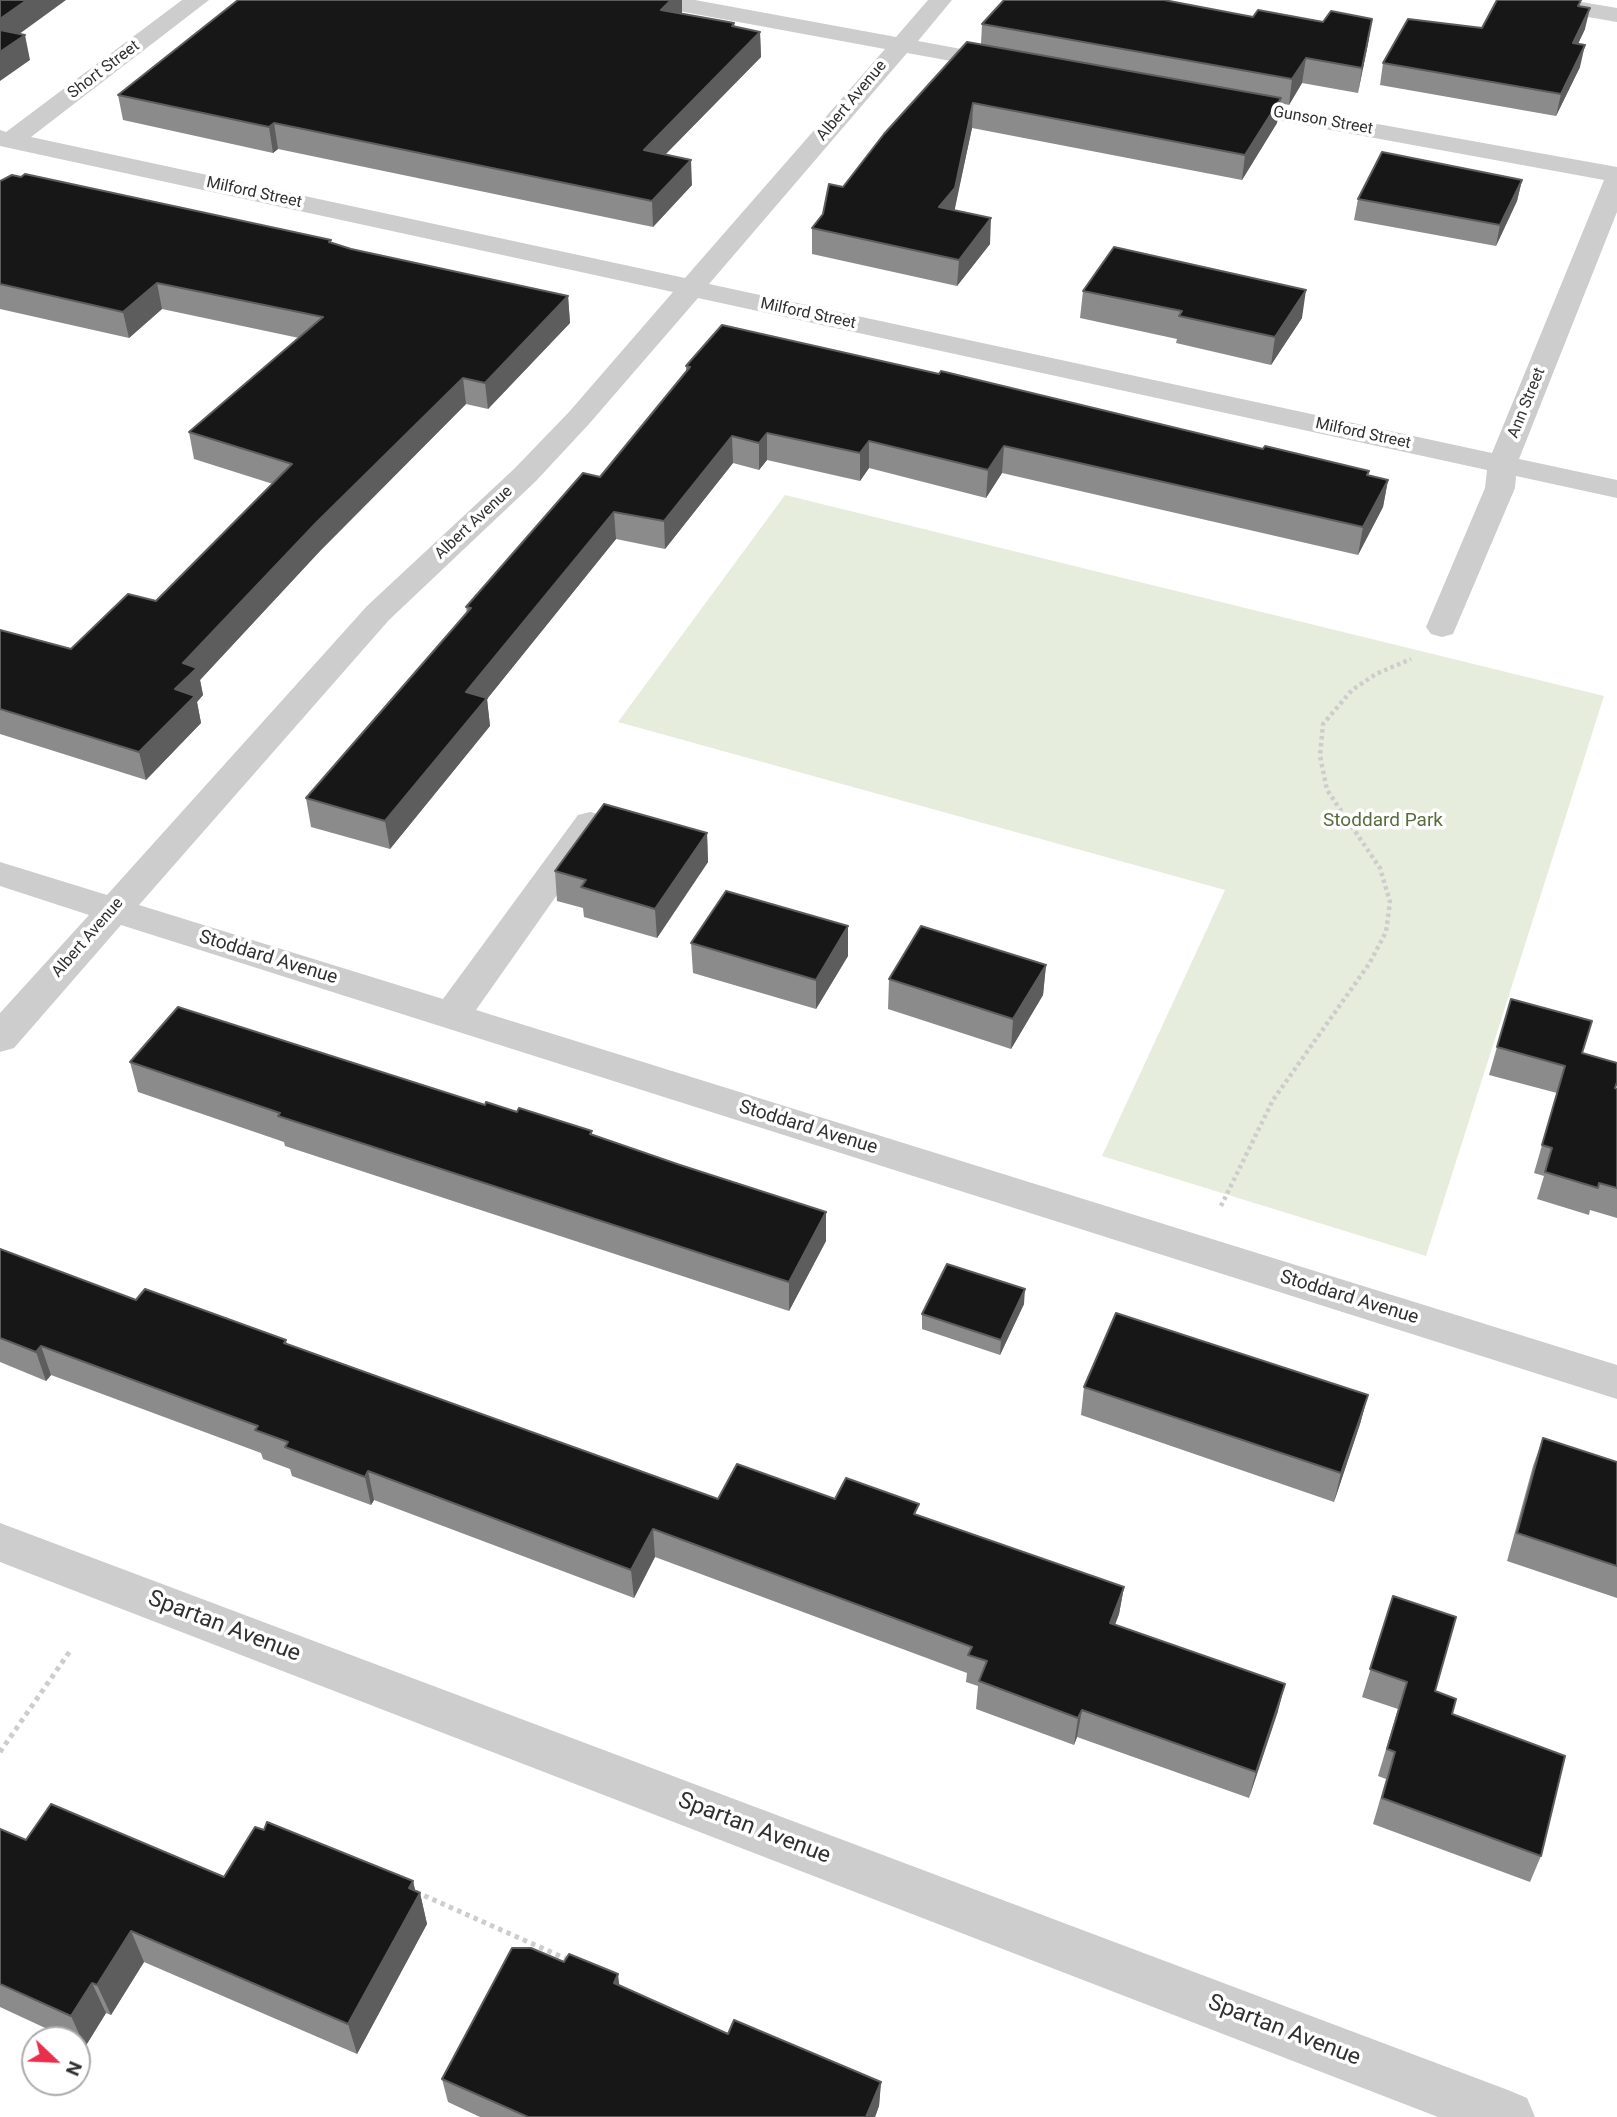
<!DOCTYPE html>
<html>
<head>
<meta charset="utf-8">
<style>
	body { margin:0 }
	#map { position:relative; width:1617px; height:2117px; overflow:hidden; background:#fff; font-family:Roboto,sans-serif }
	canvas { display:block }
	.north { position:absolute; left:21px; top:2026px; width:70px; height:70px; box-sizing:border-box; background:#fff; border:2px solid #acacac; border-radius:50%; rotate:113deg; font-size:19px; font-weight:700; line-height:28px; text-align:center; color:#303030 }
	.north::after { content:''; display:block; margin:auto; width:24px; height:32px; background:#ea2e4c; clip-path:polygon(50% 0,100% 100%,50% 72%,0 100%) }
</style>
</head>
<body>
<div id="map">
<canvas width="1617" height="2117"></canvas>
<div class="north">N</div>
</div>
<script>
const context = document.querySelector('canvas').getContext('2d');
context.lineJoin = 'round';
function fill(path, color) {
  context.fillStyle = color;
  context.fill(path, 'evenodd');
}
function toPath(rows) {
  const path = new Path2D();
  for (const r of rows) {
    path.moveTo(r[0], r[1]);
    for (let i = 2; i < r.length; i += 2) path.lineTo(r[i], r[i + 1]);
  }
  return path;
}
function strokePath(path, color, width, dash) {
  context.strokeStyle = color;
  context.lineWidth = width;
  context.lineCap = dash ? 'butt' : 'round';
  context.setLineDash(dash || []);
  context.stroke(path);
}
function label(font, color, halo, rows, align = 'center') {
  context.font = font + ' Roboto,sans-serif';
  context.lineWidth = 7;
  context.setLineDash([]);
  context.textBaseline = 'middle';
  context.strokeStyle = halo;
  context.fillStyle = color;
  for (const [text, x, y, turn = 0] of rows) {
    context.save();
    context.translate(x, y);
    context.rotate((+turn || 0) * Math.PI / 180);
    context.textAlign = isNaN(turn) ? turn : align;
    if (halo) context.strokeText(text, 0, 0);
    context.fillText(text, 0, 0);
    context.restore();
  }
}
const green = toPath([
	[785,495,1604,696,1426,1256,1102,1156,1225,890,618,722]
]);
const pathFar1 = toPath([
	[1221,1206,1273,1100,1369,964,1386,932,1390,902,1380,868,1327,790,1320,756,1323,724,1352,690,1376,674,1411,659]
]);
const path = toPath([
	[0,1752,70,1651],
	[416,1892,571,1961]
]);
const minor = toPath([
	[182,0,209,0,31,137,685,278,885,49,657,7,649,5,645,0,695,0,896,37,928,0,952,0,918,41,1015,59,1018,64,1015,69,1006,71,907,53,709,284,1492,453,1604,180,1227,111,1218,109,1215,104,1218,99,1227,97,1617,167,1617,212,1519,459,1617,480,1617,498,1516,476,1515,488,1453,634,1442,637,1431,634,1426,627,1485,488,1487,470,698,298,589,424,536,481,389,620,139,905,443,999,578,815,590,812,602,815,608,823,602,831,476,1010,1617,1365,1617,1399,121,925,14,1048,0,1052,0,1013,89,915,0,886,0,862,107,895,367,606,514,469,569,412,673,292,0,146,0,130,6,132,182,0],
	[1518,0,1570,0,1617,8,1617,22,1530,7,1522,5,1518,0],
	[0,1523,1508,2090,1527,2098,1535,2117,1438,2117,0,1562,0,1523]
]);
const wall = toPath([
	[1580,6,1585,29,1578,44,1580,67,1556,116,1380,85,1383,63,1482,28],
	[682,14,734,23,735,27,760,32,761,57,666,154,692,185,653,227,278,149,273,153,123,120,118,95],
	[1253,17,1323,22,1372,19,1358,93,1302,83,1289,105,1280,103,1277,123,1242,180,972,128,954,210,990,244,957,286,812,254,812,228,843,187,981,44,982,24],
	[1522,180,1517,201,1496,246,1354,220,1358,199],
	[0,181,332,243,351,249,568,296,570,323,488,409,466,404,320,551,200,680,203,695,197,702,201,723,146,780,0,734,0,630,71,649,156,601,273,484,194,459,189,432,299,338,162,309,129,338,0,309],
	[1083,291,1302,318,1271,365,1176,343,1177,339,1080,318],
	[686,366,1263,449,1369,471,1368,475,1388,480,1383,507,1358,555,1002,473,986,498,869,468,860,481,767,460,759,470,733,463,665,549,616,539,487,699,490,726,390,849,311,827,306,798,467,614,466,607,600,477,686,372],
	[707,833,708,862,657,938,584,917,583,908,557,901,555,871],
	[848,926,848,956,816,1009,693,973,691,943],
	[1046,965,1043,995,1011,1049,888,1009,889,979],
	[1497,1047,1582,1053,1615,1088,1617,1089,1617,1218,1590,1210,1589,1215,1537,1199,1544,1176,1534,1173,1557,1093,1489,1075],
	[130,1062,485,1105,592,1131,592,1135,826,1241,789,1311,285,1146,284,1142,138,1092],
	[0,1249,136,1300,286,1340,287,1344,718,1499,835,1499,918,1515,1124,1587,1119,1614,1115,1625,1278,1711,1249,1798,1077,1737,1074,1745,976,1709,978,1686,966,1682,967,1673,655,1557,634,1598,374,1500,371,1505,292,1476,290,1469,263,1459,261,1453,51,1375,46,1381,0,1362],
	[1024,1304,1000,1355,922,1329,922,1314],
	[1084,1387,1368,1395,1360,1424,1334,1502,1081,1415],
	[1543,1438,1617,1462,1617,1598,1507,1561,1533,1466],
	[1393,1596,1435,1691,1541,1856,1530,1882,1373,1824,1386,1779,1378,1776,1398,1709,1362,1697],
	[0,1829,26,1840,224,1877,264,1830,413,1881,415,1891,420,1893,427,1924,357,2054,144,1962,111,2015,106,2013,85,2047,77,2043,77,2040,71,2040,0,2007],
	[619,1985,728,2034,881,2082,879,2106,875,2117,480,2117,448,2102,442,2079]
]);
const shadedWall = toPath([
	[27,0,66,0,0,48,0,19],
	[671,0,682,0,682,14,661,10],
	[1590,8,1585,29,1568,65,1573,43],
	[1372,19,1368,44,1358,93,1362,68],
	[760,32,761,57,645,175,644,150],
	[25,35,30,60,0,81,0,52],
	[1585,45,1580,67,1556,116,1561,94],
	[1306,58,1302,83,1289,105,1292,79],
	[1281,98,1277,123,1242,180,1245,155],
	[973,103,972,128,954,213,939,207],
	[274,123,278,149,273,153,269,127],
	[691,160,692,185,653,227,652,201],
	[1522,180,1517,201,1496,246,1500,225],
	[991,218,990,244,957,286,959,260],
	[157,283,162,309,129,338,123,312],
	[1306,290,1302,318,1271,365,1275,337],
	[568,296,570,323,488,409,485,383],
	[463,378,466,404,320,551,200,680,203,695,197,702,201,723,146,780,139,752,175,689,183,663,316,523],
	[767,433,767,460,759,470,759,443],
	[732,436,733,463,665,549,664,521],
	[869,441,869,468,860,481,860,453],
	[1004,446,1002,473,986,498,988,470],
	[1388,480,1383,507,1358,555,1363,527],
	[614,512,616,539,487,699,490,726,390,849,385,821,466,692],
	[707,833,708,862,657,938,655,909],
	[848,926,848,956,816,1009,816,980],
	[1046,965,1043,995,1011,1049,1013,1019],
	[826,1212,826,1241,789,1311,789,1282],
	[1025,1289,1024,1304,1000,1355,1001,1340],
	[41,1346,51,1375,46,1381,36,1352],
	[1368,1395,1360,1424,1334,1502,1341,1473],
	[368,1471,374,1500,371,1505,365,1477],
	[653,1529,655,1557,634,1598,631,1570],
	[1124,1587,1119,1614,1105,1650,1110,1623],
	[1285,1684,1278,1711,1249,1798,1256,1772],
	[1082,1710,1077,1737,1074,1745,1078,1718],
	[413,1881,417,1898,420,1893,427,1924,357,2054,348,2024],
	[131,1931,144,1962,111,2015,97,1985],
	[618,1974,621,1999,614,1983],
	[92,1983,106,2013,85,2047,71,2016],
	[881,2082,879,2106,875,2117,866,2117]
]);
const building = toPath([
	[0,0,27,0,0,19,0,0],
	[238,0,671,0,661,10,734,23,732,26,760,32,644,150,691,160,652,201,274,123,269,127,118,95,238,0],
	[1004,0,1164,0,1253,17,1258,10,1323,22,1331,11,1372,19,1362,68,1306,58,1292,79,982,24,1004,0],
	[1497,0,1581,0,1578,6,1590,8,1573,43,1585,45,1561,94,1383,63,1408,19,1482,28,1497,0],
	[0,30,25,35,0,52,0,30],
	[967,42,1281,98,1245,155,973,103,955,188,939,207,991,218,959,260,812,228,823,214,829,184,843,187,884,134,967,42],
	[1382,152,1522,180,1500,225,1358,199,1382,152],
	[25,174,331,240,329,242,351,249,568,296,485,383,463,378,316,523,183,663,197,668,175,689,195,696,139,752,0,709,0,630,71,649,128,594,156,601,292,464,189,432,323,317,157,283,123,312,0,284,0,181,12,175,21,177,25,174],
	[1114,247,1306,290,1275,337,1179,316,1182,311,1083,291,1114,247],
	[722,325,939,374,941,371,1263,449,1265,446,1369,471,1367,475,1388,480,1363,527,1004,446,988,470,869,441,860,453,767,433,759,443,732,436,664,521,614,512,466,692,487,698,385,821,306,798,471,608,466,607,583,473,600,477,690,367,686,366,722,325],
	[604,804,707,833,655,909,581,887,586,880,555,871,604,804],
	[726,891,848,926,816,980,691,943,726,891],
	[921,926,1046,965,1013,1019,889,979,921,926],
	[1511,999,1592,1021,1582,1053,1617,1063,1617,1082,1615,1088,1617,1089,1617,1188,1599,1183,1598,1188,1545,1172,1552,1148,1542,1145,1565,1066,1497,1047,1511,999],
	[178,1007,485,1105,486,1102,517,1112,519,1108,592,1131,590,1134,680,1165,826,1212,789,1282,278,1116,280,1113,130,1062,178,1007],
	[0,1249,136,1300,145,1289,286,1340,284,1343,718,1499,737,1464,835,1499,846,1478,919,1504,914,1514,1124,1587,1110,1623,1285,1684,1256,1772,1082,1710,1078,1718,979,1681,987,1661,968,1655,972,1647,653,1529,631,1570,368,1471,365,1477,285,1447,288,1442,255,1430,258,1426,41,1346,36,1352,0,1338,0,1249],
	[947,1264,1025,1289,1001,1340,922,1314,947,1264],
	[1116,1313,1368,1395,1341,1473,1084,1387,1116,1313],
	[1543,1438,1617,1462,1617,1566,1517,1533,1543,1438],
	[1393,1596,1456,1617,1435,1691,1456,1699,1452,1714,1565,1756,1541,1856,1382,1798,1395,1752,1387,1749,1407,1682,1370,1669,1393,1596],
	[51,1804,224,1877,255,1827,264,1830,267,1822,413,1881,409,1888,420,1893,348,2024,131,1931,97,1985,92,1983,71,2016,0,1984,0,1829,26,1840,51,1804],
	[512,1948,531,1948,564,1962,569,1954,618,1974,614,1983,728,2034,734,2020,881,2082,866,2117,528,2117,442,2079,512,1948]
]);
const farStreetnames = [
	["Short Street",104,70,-37],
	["Albert Avenue",852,101,-50],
	["Gunson Street",1323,121,10],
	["Milford Street",254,193,12],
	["Milford Street",808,314,12],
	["Ann Street",1527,403,-68],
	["Milford Street",1363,434,12],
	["Albert Avenue",474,523,-43],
	["Albert Avenue",88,938,-49]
];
const parkNames = [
	["Stoddard Park",1383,821]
];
const streetNames = [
	["Stoddard Avenue",268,958,17],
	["Stoddard Avenue",808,1128,17],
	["Stoddard Avenue",1349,1298,17]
];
const nearStreetnames = [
	["Spartan Avenue",224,1627,21],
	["Spartan Avenue",754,1829,21],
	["Spartan Avenue",1284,2031,21]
];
fill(green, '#e7eddd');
strokePath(pathFar1, '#cdcdcd', 4.5, [3.5, 3.5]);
strokePath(path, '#cdcdcd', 5, [4.5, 4.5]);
fill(minor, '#cdcdcd');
fill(wall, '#8b8b8b');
fill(shadedWall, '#5d5d5d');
fill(building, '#171717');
strokePath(building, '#5d5d5d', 2);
label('16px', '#303030', '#fff', farStreetnames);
label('19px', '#576d3b', '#fff', parkNames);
label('19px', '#303030', '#fff', streetNames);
label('23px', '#303030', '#fff', nearStreetnames);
</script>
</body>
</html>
